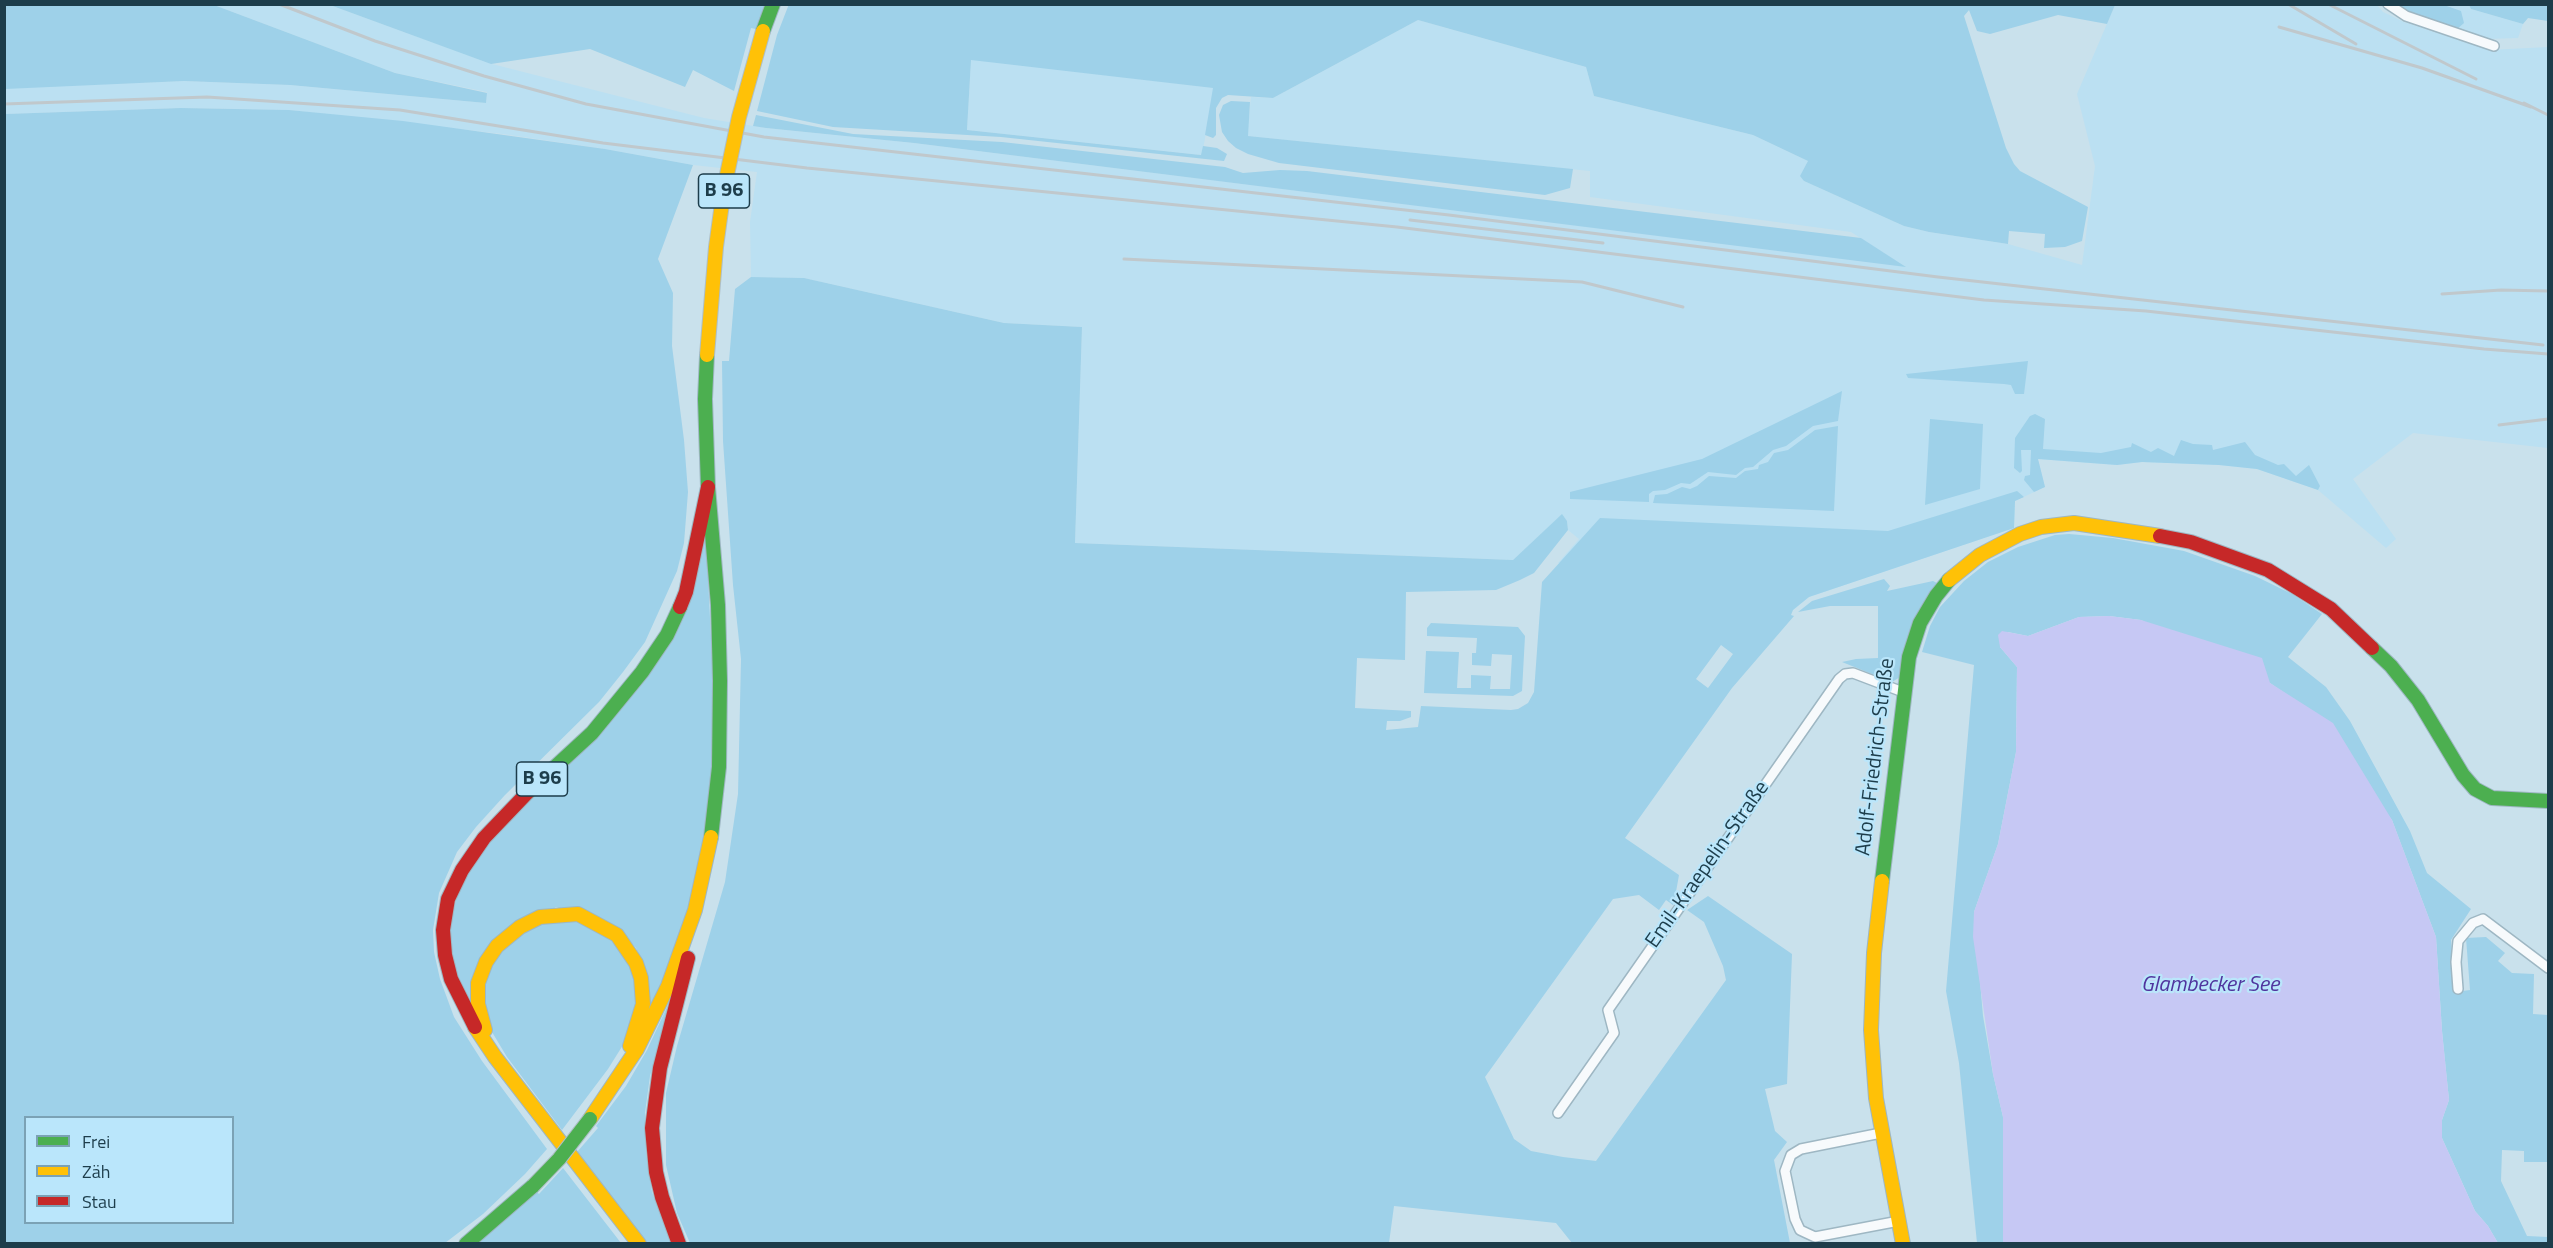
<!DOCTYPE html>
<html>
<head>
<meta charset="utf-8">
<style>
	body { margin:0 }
	#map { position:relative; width:2553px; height:1248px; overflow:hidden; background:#c9e1ec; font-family:"Titillium Web",sans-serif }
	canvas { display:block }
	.frame { position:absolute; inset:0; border:6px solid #1d3d4b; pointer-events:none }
	.legend { position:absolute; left:24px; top:1116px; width:210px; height:108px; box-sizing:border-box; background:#bae6fb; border:2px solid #7ba2b5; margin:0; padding:8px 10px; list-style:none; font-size:18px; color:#1d3d4b }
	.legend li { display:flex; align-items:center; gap:12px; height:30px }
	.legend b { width:30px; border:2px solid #7ba2b5 }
</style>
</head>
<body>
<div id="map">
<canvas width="2553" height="1248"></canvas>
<div class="frame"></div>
<ul class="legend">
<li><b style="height:8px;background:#4caf50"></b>Frei</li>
<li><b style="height:8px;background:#ffc107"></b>Zäh</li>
<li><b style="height:8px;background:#c62828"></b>Stau</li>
</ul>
</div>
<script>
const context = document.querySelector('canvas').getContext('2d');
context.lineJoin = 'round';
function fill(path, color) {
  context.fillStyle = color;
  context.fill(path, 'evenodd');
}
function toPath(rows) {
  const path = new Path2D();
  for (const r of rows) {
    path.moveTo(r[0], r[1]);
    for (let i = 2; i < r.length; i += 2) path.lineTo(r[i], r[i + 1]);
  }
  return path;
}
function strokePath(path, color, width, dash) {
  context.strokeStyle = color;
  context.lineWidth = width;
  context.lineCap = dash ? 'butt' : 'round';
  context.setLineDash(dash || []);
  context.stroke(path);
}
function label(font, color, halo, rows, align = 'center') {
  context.font = font + ' "Titillium Web",sans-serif';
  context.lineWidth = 4.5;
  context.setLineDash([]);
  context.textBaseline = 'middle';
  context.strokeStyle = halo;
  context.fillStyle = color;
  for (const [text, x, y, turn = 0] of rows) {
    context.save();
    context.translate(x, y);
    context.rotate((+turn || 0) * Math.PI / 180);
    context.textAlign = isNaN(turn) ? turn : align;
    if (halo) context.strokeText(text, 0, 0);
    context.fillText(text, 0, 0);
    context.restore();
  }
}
const built = toPath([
	[214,5,330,5,492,64,704,118,766,128,914,143,1904,266,1851,232,1590,197,1590,171,1247,136,1251,97,1273,98,1418,20,1586,67,1594,96,1753,135,1808,161,1804,181,1904,226,1929,232,2008,244,2082,265,2095,166,2077,94,2115,5,2377,5,2383,12,2404,22,2489,50,2548,47,2548,448,2413,433,2353,479,2396,539,2386,548,2318,490,2257,469,2219,465,2142,462,2117,465,2038,459,2045,487,2015,501,2014,528,1809,597,1793,610,1558,563,1579,539,1568,530,1567,521,1562,515,1513,560,1075,543,1082,327,1004,323,804,278,751,277,750,222,757,172,693,165,605,149,503,134,289,110,181,108,5,114,5,88,184,81,290,85,486,103,487,92,395,73],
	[2444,5,2469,5,2471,9,2523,24,2518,38,2486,39,2457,29,2461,12],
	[971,59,1214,88,1202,155,967,130]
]);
const green = toPath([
	[789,4,2115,4,2115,5,2107,24,2058,15,1990,34,1977,31,1969,10,1964,16,2006,148,2014,164,2020,171,2088,207,2082,241,2065,247,2044,248,2045,234,2009,231,2008,244,1929,232,1904,226,1804,181,1800,176,1808,161,1753,135,1594,96,1586,67,1418,20,1273,98,1228,95,1222,98,1216,108,1216,135,1213,138,1205,135,1213,88,971,60,967,130,1201,155,1203,146,1217,148,1227,154,1224,161,1001,137,833,127,757,111,777,35],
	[4,5,214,5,395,73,487,93,486,103,290,85,184,81,5,89],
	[330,5,765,5,756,29,751,28,734,91,693,70,685,87,590,49,491,64],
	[2398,5,2444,5,2461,11,2464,23,2457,29,2403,10],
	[2469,5,2548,5,2548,21,2528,18,2523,24,2471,9],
	[1231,101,1250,102,1248,136,1573,169,1570,188,1545,195,1279,163,1248,154,1236,148,1228,141,1222,132,1219,115,1223,105],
	[181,108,289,110,403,121,605,149,693,165,658,259,673,293,672,346,684,440,688,492,684,543,677,571,645,642,623,672,599,702,505,795,476,827,457,852,439,893,433,930,434,952,440,979,454,1017,482,1061,547,1149,525,1174,483,1214,445,1243,5,1243,5,114],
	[26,1118,232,1118,232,1222,26,1222],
	[756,115,853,134,1002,142,1225,167,1243,173,1280,170,1307,171,1861,238,1906,267,914,143,766,128,753,126],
	[751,277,804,278,1004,323,1082,327,1075,543,1513,560,1562,514,1567,521,1568,530,1534,573,1520,580,1496,590,1406,592,1405,660,1357,658,1355,708,1411,711,1411,717,1400,721,1387,721,1386,730,1418,727,1421,706,1511,710,1518,709,1528,703,1534,692,1542,582,1600,518,1888,531,2017,491,2024,497,2015,501,2014,528,1809,597,1793,610,1791,615,1794,616,1732,688,1625,838,1679,875,1674,903,1673,905,1666,900,1659,910,1639,895,1613,899,1485,1077,1514,1139,1531,1151,1563,1157,1596,1161,1726,980,1723,966,1704,922,1687,910,1708,896,1792,954,1787,1084,1765,1089,1775,1131,1787,1142,1774,1160,1790,1243,1572,1243,1556,1223,1394,1206,1389,1243,690,1243,677,1213,666,1165,666,1093,677,1046,725,882,738,794,741,659,733,585,723,441,722,361,729,361,735,289],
	[1721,645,1733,654,1708,688,1696,679],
	[2028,361,2024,394,2015,394,2011,385,2004,384,1908,378,1906,374],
	[1842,391,1838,421,1813,426,1786,446,1773,450,1753,467,1745,468,1736,475,1708,472,1690,484,1681,483,1665,490,1653,491,1649,494,1649,502,1570,499,1570,492,1702,459],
	[2035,414,2045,419,2043,449,2101,453,2131,447,2132,443,2151,452,2158,448,2174,456,2181,440,2193,444,2212,445,2213,450,2245,442,2255,455,2278,465,2284,464,2296,476,2309,465,2320,486,2318,490,2257,469,2219,465,2142,462,2117,465,2038,459,2045,487,2034,492,2024,480,2025,476,2030,475,2031,450,2021,450,2022,471,2020,473,2014,468,2015,438,2030,416],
	[1930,419,1983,424,1980,489,1925,505],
	[1838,426,1834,511,1653,503,1655,495,1667,494,1682,487,1690,489,1697,486,1709,476,1736,478,1745,471,1758,469,1759,465,1768,462,1774,453,1788,450,1815,430],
	[702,534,706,537,714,699,712,778,707,831,693,896,678,946,650,1010,646,974,636,948,621,931,556,907,485,951,476,1021,461,988,452,959,450,926,460,884,486,842,665,642],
	[2069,534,2113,538,2184,551,2255,576,2292,594,2322,614,2288,657,2326,687,2350,721,2410,831,2427,873,2471,909,2451,940,2455,992,2470,990,2466,938,2486,937,2505,953,2498,961,2512,973,2534,974,2533,1014,2548,1015,2548,1162,2524,1162,2524,1151,2502,1150,2501,1181,2527,1236,2548,1237,2548,1243,2498,1243,2488,1226,2475,1211,2442,1138,2442,1120,2449,1100,2442,1031,2436,937,2392,820,2293,699,2270,683,2141,620,2109,616,2079,617,2028,636,2008,632,2000,647,2017,667,2016,752,1998,844,1974,912,1983,1016,1993,1074,2003,1117,2003,1243,1977,1243,1959,1063,1946,991,1974,665,1922,652,1930,626,1940,607,1964,581,1988,562,2018,547,2055,535],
	[1884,579,1890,586,1887,591,1933,581,1939,584,1900,677,1892,682,1842,662,1856,659,1878,658,1878,606,1830,606,1798,612,1812,601],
	[1431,623,1518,627,1525,636,1522,691,1513,696,1424,693,1426,651,1459,652,1457,688,1471,688,1471,675,1491,676,1490,689,1510,689,1512,655,1492,654,1491,666,1472,665,1472,653,1476,653,1477,638,1427,636,1427,628],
	[562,919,579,922,609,936,625,953,634,974,638,993,628,1037,608,1069,562,1130,507,1057,492,1032,484,1010,485,984,491,965,500,950,537,924],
	[667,1007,669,1009,650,1076,645,1113,646,1153,652,1192,671,1243,645,1243,577,1152,598,1128,596,1126,626,1086,647,1050],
	[563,1168,621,1243,476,1244,537,1192,539,1194]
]);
const water = toPath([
	[2109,616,2141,620,2262,658,2270,683,2333,723,2392,820,2436,937,2442,1031,2449,1100,2442,1120,2442,1138,2475,1211,2488,1226,2498,1243,2003,1243,2003,1117,1993,1074,1973,937,1974,912,1998,844,2016,752,2017,667,2000,647,1998,635,2002,631,2028,636,2079,617]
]);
const street = toPath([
	[2388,4,2406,16,2494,46],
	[2458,989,2456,962,2458,941,2473,923,2483,919,2548,968],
	[1558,1113,1614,1033,1608,1010,1839,679,1845,674,1853,673,1903,692],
	[1881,1133,1801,1149,1791,1155,1785,1171,1795,1219,1800,1230,1815,1237,1899,1221]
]);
const fast = toPath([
	[763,31,773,4],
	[707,355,705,399,708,487,718,605,720,681,719,767,711,837],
	[2372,648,2391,666,2418,700,2463,775,2475,789,2492,798,2548,801],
	[528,792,592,733,642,672,667,635,680,607],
	[1882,881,1909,657,1920,623,1936,596,1949,580],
	[466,1244,533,1186]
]);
const slow = toPath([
	[1949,580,1980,555,2020,534,2041,527,2074,523,2160,536],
	[1882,881,1874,953,1871,1030,1876,1098,1903,1244],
	[475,1027,495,1057,639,1244],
	[485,1030,478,1004,478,983,486,962,497,946,520,927,540,917,578,914,617,935,636,963,641,978,643,1004,630,1046],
	[590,1119,637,1049,668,986,695,910,711,837]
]);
const jam = toPath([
	[2160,536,2191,542,2268,570,2331,609,2372,648],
	[680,607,686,592,708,487],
	[475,1027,451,979,445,955,443,930,448,899,462,870,484,838,528,792],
	[679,1244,662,1197,656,1172,652,1128,660,1068,688,958]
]);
const rail = toPath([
	[279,4,375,41,484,76,586,104,764,137,1449,215,1938,277,2543,345],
	[2288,4,2356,44],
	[2328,4,2476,79],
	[2279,27,2422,68,2531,107],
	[2524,103,2548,115],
	[4,104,207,97,400,110,603,143,807,168,1397,227,1984,300,2146,311,2484,349,2548,354],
	[1410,220,1603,243],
	[1124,259,1582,282,1683,307],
	[2442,294,2501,290,2548,291],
	[2499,425,2548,419]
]);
const fastBridge = toPath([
	[533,1186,559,1159,590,1119]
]);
const slowBridge = toPath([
	[707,355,716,247,724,189,739,117,763,31]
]);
const shields = [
	[724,191,51],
	[542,779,51]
];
const shieldNames = [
	["B 96",724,191],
	["B 96",542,779]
];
const streetNames = [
	["Adolf-Friedrich-Straße",1876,757,-83],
	["Emil-Kraepelin-Straße",1708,865,-55]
];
const waterNames = [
	["Glambecker See",2210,986]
];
fill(built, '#bbe0f2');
fill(green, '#9ed1e9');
fill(water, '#c6c8f4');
strokePath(street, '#9eb7c3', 12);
strokePath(fast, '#9eb7c3', 16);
strokePath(slow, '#9eb7c3', 16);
strokePath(jam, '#9eb7c3', 16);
strokePath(street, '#f7fafc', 9);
strokePath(fast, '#4caf50', 14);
strokePath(slow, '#ffc107', 14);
strokePath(jam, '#c62828', 14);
strokePath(rail, '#c0c8cc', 3);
strokePath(fastBridge, '#aebfc6', 16, []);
strokePath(slowBridge, '#aebfc6', 16, []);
strokePath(fastBridge, '#4caf50', 14);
strokePath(slowBridge, '#ffc107', 14);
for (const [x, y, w] of shields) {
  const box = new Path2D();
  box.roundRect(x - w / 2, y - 17, w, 34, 4.5);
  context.fillStyle = '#bae6fb';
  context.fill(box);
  strokePath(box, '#1d3d4b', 1.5);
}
label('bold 20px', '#1d3d4b', null, shieldNames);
label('21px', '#1d3d4b', '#bae6fb', streetNames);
label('italic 22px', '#50359e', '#bae6fb', waterNames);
</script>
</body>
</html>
